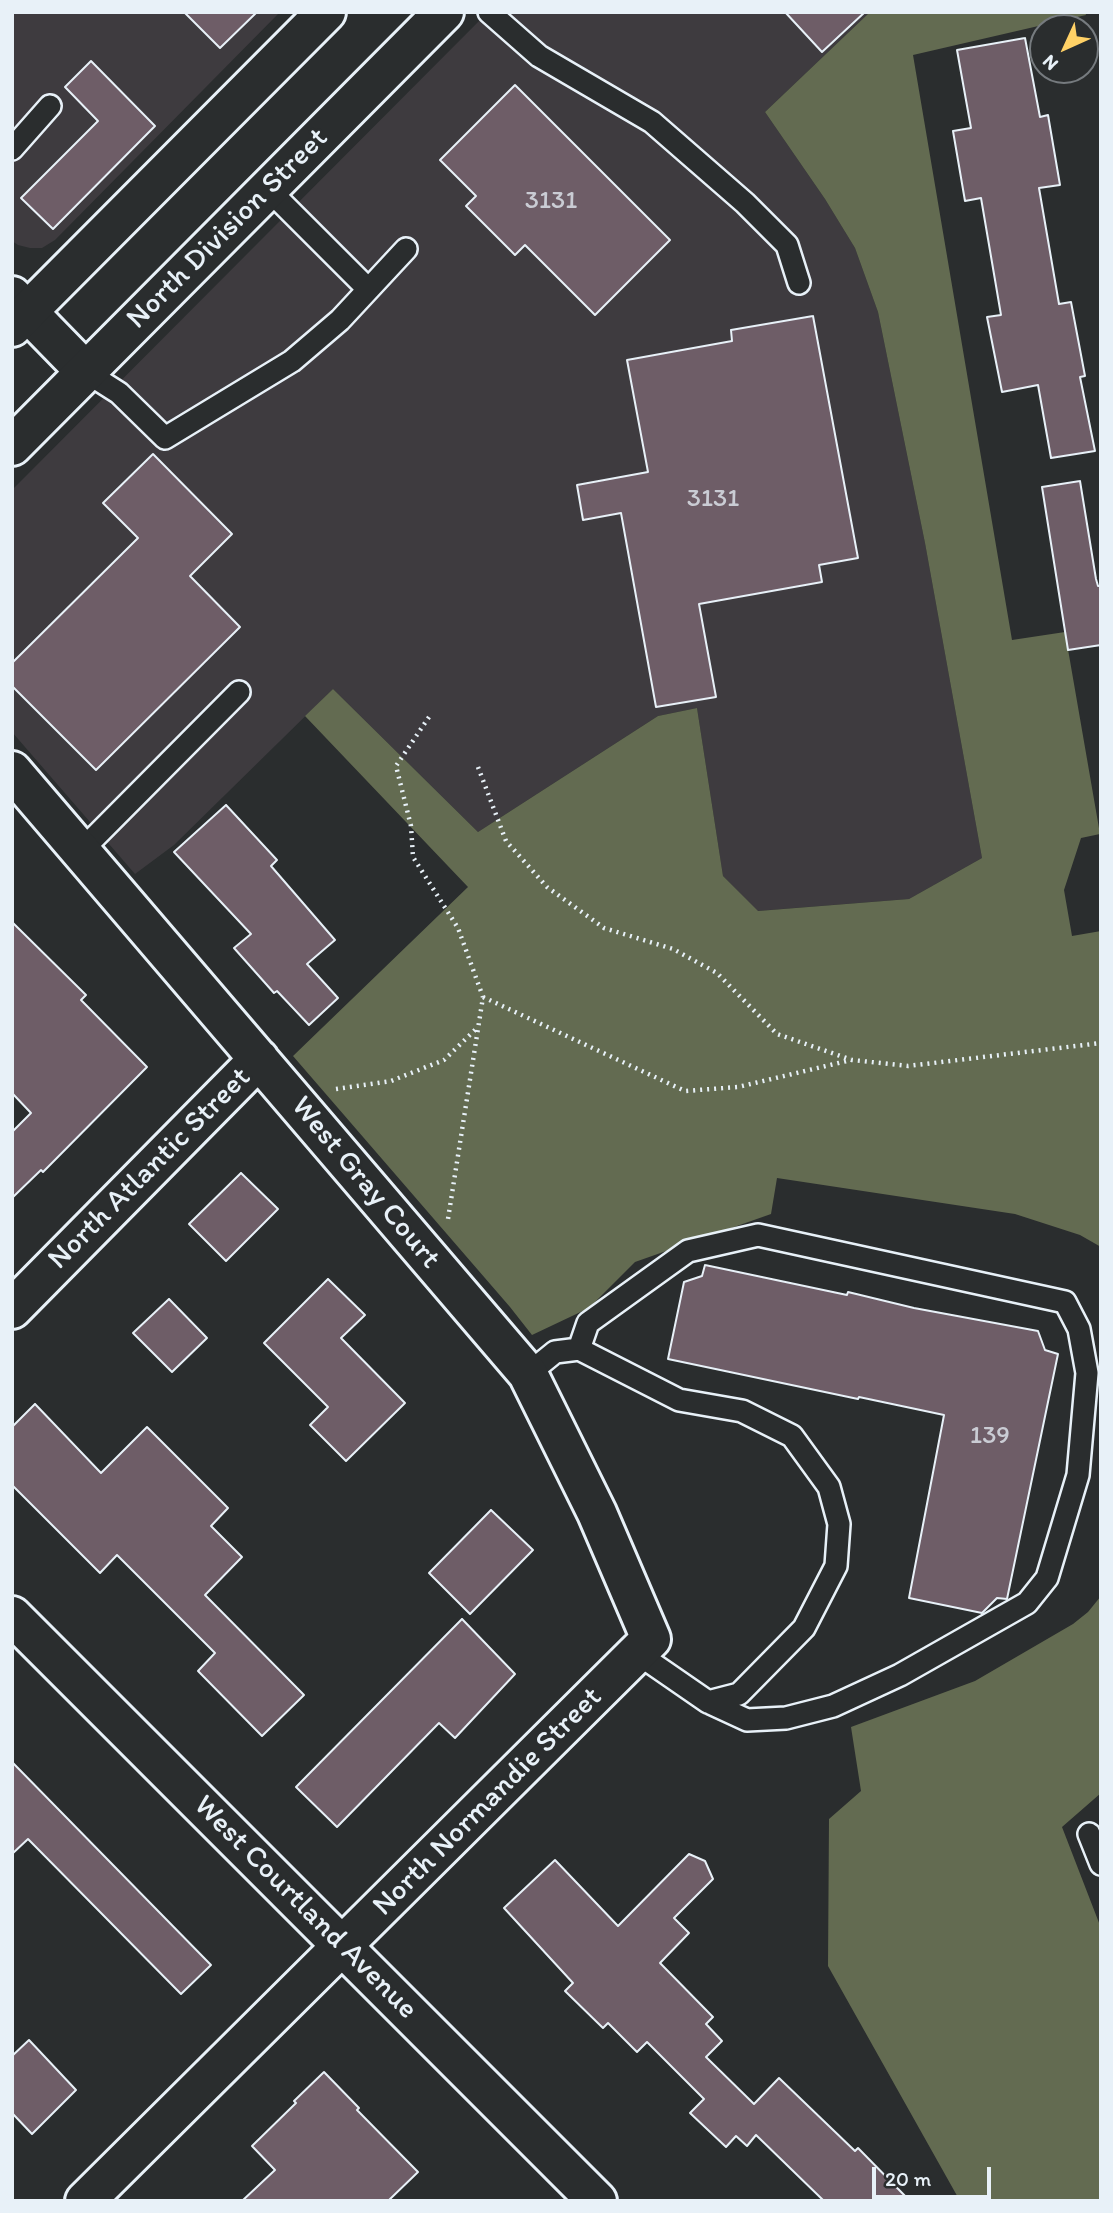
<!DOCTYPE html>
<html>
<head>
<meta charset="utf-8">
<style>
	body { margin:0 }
	#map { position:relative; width:1113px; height:2213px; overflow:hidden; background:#2a2d2e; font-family:Itim,sans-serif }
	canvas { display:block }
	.frame { position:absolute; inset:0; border:14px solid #e8f1f8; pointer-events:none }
	.north { position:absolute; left:1029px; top:14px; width:70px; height:70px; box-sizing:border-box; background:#2a2d2e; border:2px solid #767b7f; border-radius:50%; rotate:225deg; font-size:19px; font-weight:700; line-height:28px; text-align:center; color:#e8f1f8 }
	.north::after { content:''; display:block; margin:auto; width:24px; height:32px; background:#ffd166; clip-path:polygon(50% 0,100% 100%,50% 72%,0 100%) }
	.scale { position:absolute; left:872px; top:2167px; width:119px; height:32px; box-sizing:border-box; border:4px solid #e8f1f8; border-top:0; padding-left:9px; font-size:21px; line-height:24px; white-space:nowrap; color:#e8f1f8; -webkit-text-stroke:5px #2a2d2e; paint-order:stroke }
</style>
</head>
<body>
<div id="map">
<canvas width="1113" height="2213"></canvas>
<div class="frame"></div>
<div class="north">N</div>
<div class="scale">20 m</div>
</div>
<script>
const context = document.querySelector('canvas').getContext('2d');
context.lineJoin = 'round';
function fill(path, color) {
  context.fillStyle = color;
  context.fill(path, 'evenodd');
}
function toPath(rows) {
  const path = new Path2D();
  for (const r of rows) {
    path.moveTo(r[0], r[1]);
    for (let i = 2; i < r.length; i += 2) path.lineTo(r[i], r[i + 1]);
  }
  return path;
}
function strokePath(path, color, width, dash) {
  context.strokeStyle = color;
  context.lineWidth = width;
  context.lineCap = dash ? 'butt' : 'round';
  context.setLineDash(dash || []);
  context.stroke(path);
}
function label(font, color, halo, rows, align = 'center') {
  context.font = font + ' Itim,sans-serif';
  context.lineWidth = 5;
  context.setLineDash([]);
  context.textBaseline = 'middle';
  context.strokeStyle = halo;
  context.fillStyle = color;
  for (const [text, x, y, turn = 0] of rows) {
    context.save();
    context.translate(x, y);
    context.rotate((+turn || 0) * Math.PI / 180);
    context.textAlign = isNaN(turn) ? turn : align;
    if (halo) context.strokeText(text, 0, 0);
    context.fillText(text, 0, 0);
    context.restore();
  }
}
const built = toPath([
	[12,12,280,12,55,240,42,248,30,248,18,245,12,241],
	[488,12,870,12,765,112,825,199,855,248,878,312,925,543,982,858,909,899,757,911,723,876,697,708,658,716,478,832,333,689,174,845,135,874,12,732,12,490]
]);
const green = toPath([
	[870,12,1085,12,1086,15,913,55,1012,640,1065,632,1100,834,1081,838,1064,890,1072,936,1101,931,1101,1247,1080,1235,1015,1214,777,1178,771,1214,635,1262,589,1308,532,1335,510,1307,293,1056,468,887,305,716,333,689,478,832,658,716,697,708,723,876,758,911,909,899,982,858,925,543,878,312,855,248,825,199,765,112],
	[1101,1596,1101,1793,1062,1827,1101,1928,1101,2201,960,2201,828,1966,829,1819,861,1791,851,1727,975,1681,1073,1624,1088,1612]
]);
const building = toPath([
	[184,12,257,12,220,48,184,12],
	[785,12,865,12,822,52,785,12],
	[1025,38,1040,117,1048,115,1060,185,1039,188,1059,304,1071,302,1085,376,1080,377,1095,451,1051,458,1038,385,1002,392,987,317,1001,315,981,198,965,201,953,131,971,128,957,50,1025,38],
	[91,61,155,126,53,229,21,198,98,121,65,87,91,61],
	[515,85,670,240,595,315,525,245,515,255,466,206,476,196,440,160,515,85],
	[813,316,858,558,819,565,822,582,699,604,716,697,656,707,621,513,583,520,577,485,648,472,627,360,732,341,731,330,813,316],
	[153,454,232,534,190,576,240,627,96,770,12,686,12,663,138,538,103,503,153,454],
	[1080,481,1096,579,1098,586,1101,586,1101,645,1068,650,1042,487,1080,481],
	[226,805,277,860,271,866,335,940,307,964,338,998,309,1025,277,991,274,993,234,948,251,934,174,852,226,805],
	[12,922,86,995,81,1000,147,1067,43,1172,41,1170,12,1198,12,1132,31,1113,12,1093,12,922],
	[241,1173,278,1209,226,1261,189,1224,241,1173],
	[705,1265,847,1295,848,1292,914,1308,1038,1331,1045,1350,1058,1354,1007,1599,997,1598,982,1613,909,1598,944,1415,859,1397,858,1399,668,1359,684,1282,702,1276,705,1265],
	[328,1279,365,1315,341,1338,405,1403,346,1461,310,1425,328,1407,264,1343,328,1279],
	[169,1299,207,1338,172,1372,133,1333,169,1299],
	[35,1404,101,1473,147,1427,228,1508,211,1526,242,1557,205,1595,304,1695,262,1736,198,1671,215,1653,117,1555,100,1573,12,1485,12,1427,35,1404],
	[491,1510,533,1550,470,1614,429,1573,491,1510],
	[462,1619,515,1674,455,1738,439,1723,337,1827,296,1787,462,1619],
	[12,1762,211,1965,181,1994,28,1839,12,1854,12,1762],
	[689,1854,705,1861,713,1879,674,1918,689,1933,660,1963,713,2017,706,2024,722,2041,706,2057,754,2104,779,2078,855,2151,858,2148,910,2201,824,2201,756,2135,747,2146,736,2136,726,2147,690,2113,704,2099,647,2042,637,2052,608,2023,603,2028,565,1991,573,1983,504,1908,555,1860,618,1926,689,1854],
	[29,2040,76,2090,32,2134,12,2113,12,2056,29,2040],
	[324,2072,359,2108,357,2110,418,2172,388,2201,242,2201,275,2170,252,2146,296,2103,294,2101,324,2072]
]);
const path = toPath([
	[429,717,396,766,411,826,413,857,458,928,483,997,448,1219],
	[478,767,506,841,547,887,604,928,673,949,717,973,777,1034,852,1060,908,1066,1101,1043],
	[483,997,685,1091,738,1087,851,1060],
	[336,1089,391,1081,444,1060,478,1027]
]);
const service = toPath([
	[489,12,539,56,652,122,745,203,787,245,799,283],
	[12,149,50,106],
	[268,189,367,288],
	[86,372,119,393,165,438,292,361,340,320,406,249],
	[81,851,239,692],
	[579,1349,588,1323,688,1251,758,1235,1065,1302,1079,1329,1087,1373,1078,1475,1047,1578,1027,1603,900,1675,833,1706,786,1718,747,1720,708,1702],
	[528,1374,555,1352,579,1349,679,1400,742,1411,792,1436,829,1487,839,1524,836,1566,804,1628,739,1694,708,1702,637,1653],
	[1089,1834,1101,1864]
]);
const minor = toPath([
	[12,296,86,372],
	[12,771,528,1374,597,1513,651,1639,85,2201],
	[12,1309,259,1059],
	[12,1616,597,2201]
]);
const primary = toPath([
	[12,327,326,12],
	[12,446,444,12]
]);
const numberNames = [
	["3131",551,201],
	["3131",713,499],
	["139",990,1436]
];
const streetNames = [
	["North Division Street",228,229,-45],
	["North Atlantic Street",150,1169,-45],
	["West Gray Court",365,1183,50],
	["North Normandie Street",488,1802,-45],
	["West Courtland Avenue",305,1908,45]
];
fill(built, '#3e3b3f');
fill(green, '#636b51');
fill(building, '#6e5d67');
strokePath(building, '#e8f1f8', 2);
strokePath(service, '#e8f1f8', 26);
strokePath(minor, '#e8f1f8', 44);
strokePath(primary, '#e8f1f8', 44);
strokePath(path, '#e8f1f8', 4.5, [2, 5]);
strokePath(service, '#2a2d2e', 21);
strokePath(minor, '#2a2d2e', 38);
strokePath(primary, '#2a2d2e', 38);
label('26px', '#caccd4', null, numberNames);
label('30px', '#e8f1f8', '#2a2d2e', streetNames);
</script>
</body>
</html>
